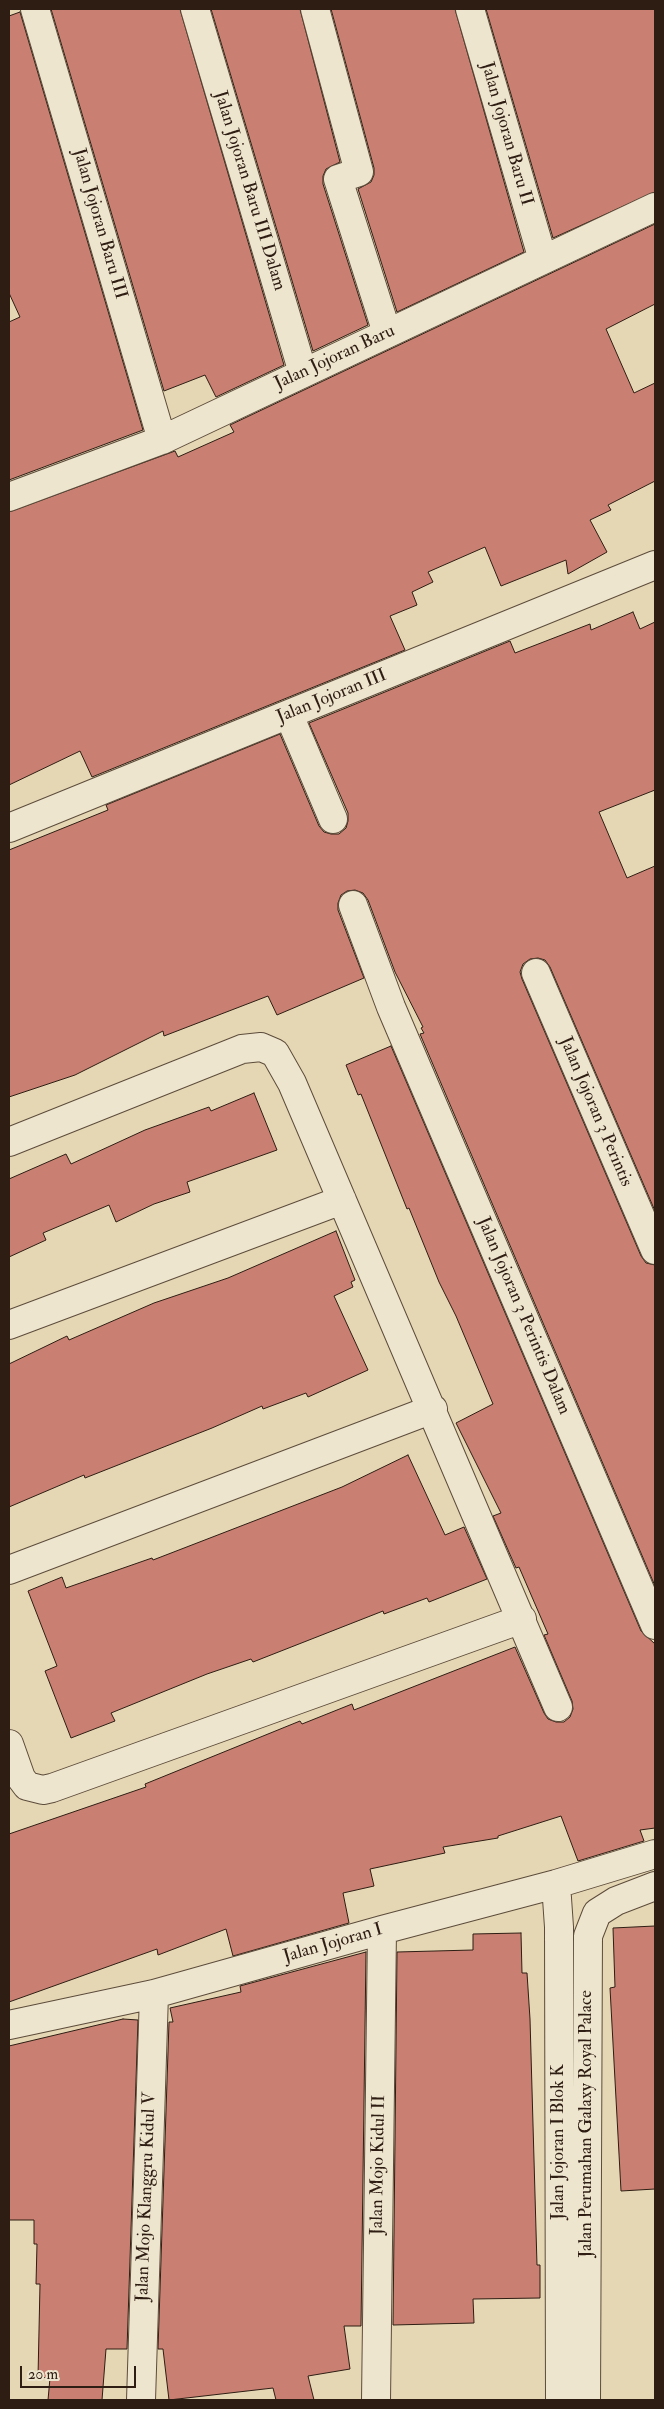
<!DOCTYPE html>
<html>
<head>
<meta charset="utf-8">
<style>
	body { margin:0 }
	#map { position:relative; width:664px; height:2409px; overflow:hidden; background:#e5d7b4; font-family:"IM FELL Double Pica",serif }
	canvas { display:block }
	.frame { position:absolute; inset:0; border:10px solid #2e1d13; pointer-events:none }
	.scale { position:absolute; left:20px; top:2366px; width:116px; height:22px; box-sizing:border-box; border:2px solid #2e1d13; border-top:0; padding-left:6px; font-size:15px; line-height:18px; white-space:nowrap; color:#2e1d13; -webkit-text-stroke:4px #eee5ce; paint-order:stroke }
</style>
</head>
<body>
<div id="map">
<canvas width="664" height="2409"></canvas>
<div class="frame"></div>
<div class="scale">20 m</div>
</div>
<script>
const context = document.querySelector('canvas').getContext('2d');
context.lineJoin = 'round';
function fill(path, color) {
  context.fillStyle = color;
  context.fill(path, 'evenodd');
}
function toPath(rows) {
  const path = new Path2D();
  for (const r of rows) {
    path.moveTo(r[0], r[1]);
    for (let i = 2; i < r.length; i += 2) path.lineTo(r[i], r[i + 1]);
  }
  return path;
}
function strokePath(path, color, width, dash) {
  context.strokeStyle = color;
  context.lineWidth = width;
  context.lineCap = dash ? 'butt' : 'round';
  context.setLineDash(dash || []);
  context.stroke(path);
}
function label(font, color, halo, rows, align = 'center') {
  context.font = font + ' "IM FELL Double Pica",serif';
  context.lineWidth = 5;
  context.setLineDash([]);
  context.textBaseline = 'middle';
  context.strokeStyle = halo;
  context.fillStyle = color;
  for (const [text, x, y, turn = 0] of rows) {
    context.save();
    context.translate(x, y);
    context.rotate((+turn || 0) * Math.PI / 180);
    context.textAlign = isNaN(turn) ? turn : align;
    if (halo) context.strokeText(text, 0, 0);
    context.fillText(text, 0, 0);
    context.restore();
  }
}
const building = toPath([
	[51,9,180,9,284,365,216,397,205,375,164,391,51,9],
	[211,9,300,9,340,162,326,169,323,176,323,184,368,325,313,351,211,9],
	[331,9,455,9,524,252,397,312,358,189,371,182,374,175,374,168,331,9],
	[486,9,655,9,655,192,553,238,486,9],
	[20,12,143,430,9,480,9,322,20,317,9,293,9,16,20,12],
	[655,224,655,304,606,329,634,393,655,383,655,481,608,505,611,510,590,520,607,552,568,574,566,560,501,586,485,547,428,572,433,582,412,592,417,605,390,616,405,650,92,777,80,751,9,785,9,512,175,451,178,457,234,432,230,425,655,224],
	[633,612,640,629,655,622,655,790,599,812,627,878,655,866,655,1211,550,967,545,960,538,958,530,959,523,964,520,972,522,979,641,1256,646,1263,655,1265,655,1586,420,1034,424,1033,421,1028,423,1027,395,972,368,900,363,893,355,890,347,891,341,895,338,903,338,910,364,978,277,1015,268,996,164,1036,163,1031,75,1075,9,1097,9,850,108,810,106,805,280,734,319,826,324,832,331,834,339,834,346,828,348,821,348,813,309,723,510,641,515,653,590,624,591,630,633,612],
	[391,1046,641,1631,655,1644,655,1828,640,1830,644,1841,578,1861,561,1816,498,1836,498,1838,443,1847,445,1853,370,1869,374,1886,343,1893,349,1923,233,1956,226,1929,158,1955,157,1949,9,2002,9,1834,146,1787,145,1784,300,1721,302,1724,352,1704,354,1710,515,1647,544,1713,548,1719,556,1722,564,1722,570,1717,573,1709,572,1701,544,1635,548,1634,519,1567,516,1568,493,1516,501,1513,456,1423,493,1404,456,1316,439,1282,409,1208,407,1209,361,1094,358,1095,346,1065,391,1046],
	[254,1093,277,1150,187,1182,190,1192,154,1204,116,1222,109,1205,43,1233,46,1240,9,1257,9,1179,66,1154,71,1164,145,1130,209,1107,211,1111,254,1093],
	[336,1231,355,1280,351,1282,353,1287,334,1296,368,1370,308,1397,306,1393,263,1409,262,1406,212,1428,85,1478,84,1475,9,1507,9,1364,67,1336,69,1340,154,1303,228,1278,336,1231],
	[408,1455,445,1535,464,1527,487,1579,429,1602,427,1598,384,1614,383,1611,253,1662,251,1659,207,1674,111,1713,115,1721,71,1738,45,1671,57,1666,28,1591,62,1577,66,1588,152,1558,153,1560,342,1487,408,1455],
	[655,1926,655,2189,621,2191,610,1988,615,1987,613,1928,655,1926],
	[521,1933,522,1973,527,1973,530,2019,537,2265,540,2265,540,2298,473,2299,474,2323,393,2325,397,1952,473,1950,473,1934,521,1933],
	[366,1952,361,2326,344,2326,350,2369,308,2376,314,2400,276,2400,273,2388,169,2400,163,2349,158,2349,169,2022,173,2022,170,2008,241,1992,240,1986,366,1952],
	[123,2019,138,2020,127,2349,106,2349,102,2400,48,2400,50,2378,38,2377,40,2284,36,2284,37,2244,34,2244,34,2220,9,2220,9,2046,123,2019]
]);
const minor = toPath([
	[35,9,162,440],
	[195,9,303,373],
	[315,9,359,172,338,179,387,333],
	[470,9,543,260],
	[9,497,162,440,655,207],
	[289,715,333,819],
	[9,828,655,565],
	[353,905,391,1007,655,1625],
	[536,973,655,1250],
	[9,1142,242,1049,261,1047,275,1053,292,1083,558,1707],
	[9,1325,342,1200],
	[9,1570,433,1409],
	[9,1744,21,1778,27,1786,43,1790,52,1788,522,1619],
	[556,1884,559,1927,560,2400],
	[9,2025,154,1994,382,1930,556,1884,655,1854],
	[141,2400,154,1994],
	[376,2400,382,1930],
	[586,2400,588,1936,597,1913,616,1901,655,1886]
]);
const streetNames = [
	["Jalan Jojoran Baru II",506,134,74],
	["Jalan Jojoran Baru III Dalam",249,191,73],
	["Jalan Jojoran Baru III",99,224,74],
	["Jalan Jojoran Baru",335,358,-25],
	["Jalan Jojoran III",332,697,-22],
	["Jalan Jojoran 3 Perintis",595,1112,67],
	["Jalan Jojoran 3 Perintis Dalam",523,1316,67],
	["Jalan Jojoran I",333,1944,-16],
	["Jalan Perumahan Galaxy Royal Palace",587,2124,-90],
	["Jalan Jojoran I Blok K",559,2142,-90],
	["Jalan Mojo Kidul II",379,2165,-89],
	["Jalan Mojo Klanggru Kidul V",147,2197,-88]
];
fill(building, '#c98072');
strokePath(building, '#2e1d13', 1);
strokePath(minor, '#5c4c3b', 30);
strokePath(minor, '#eee5ce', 28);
label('18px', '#2e1d13', '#eee5ce', streetNames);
</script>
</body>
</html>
